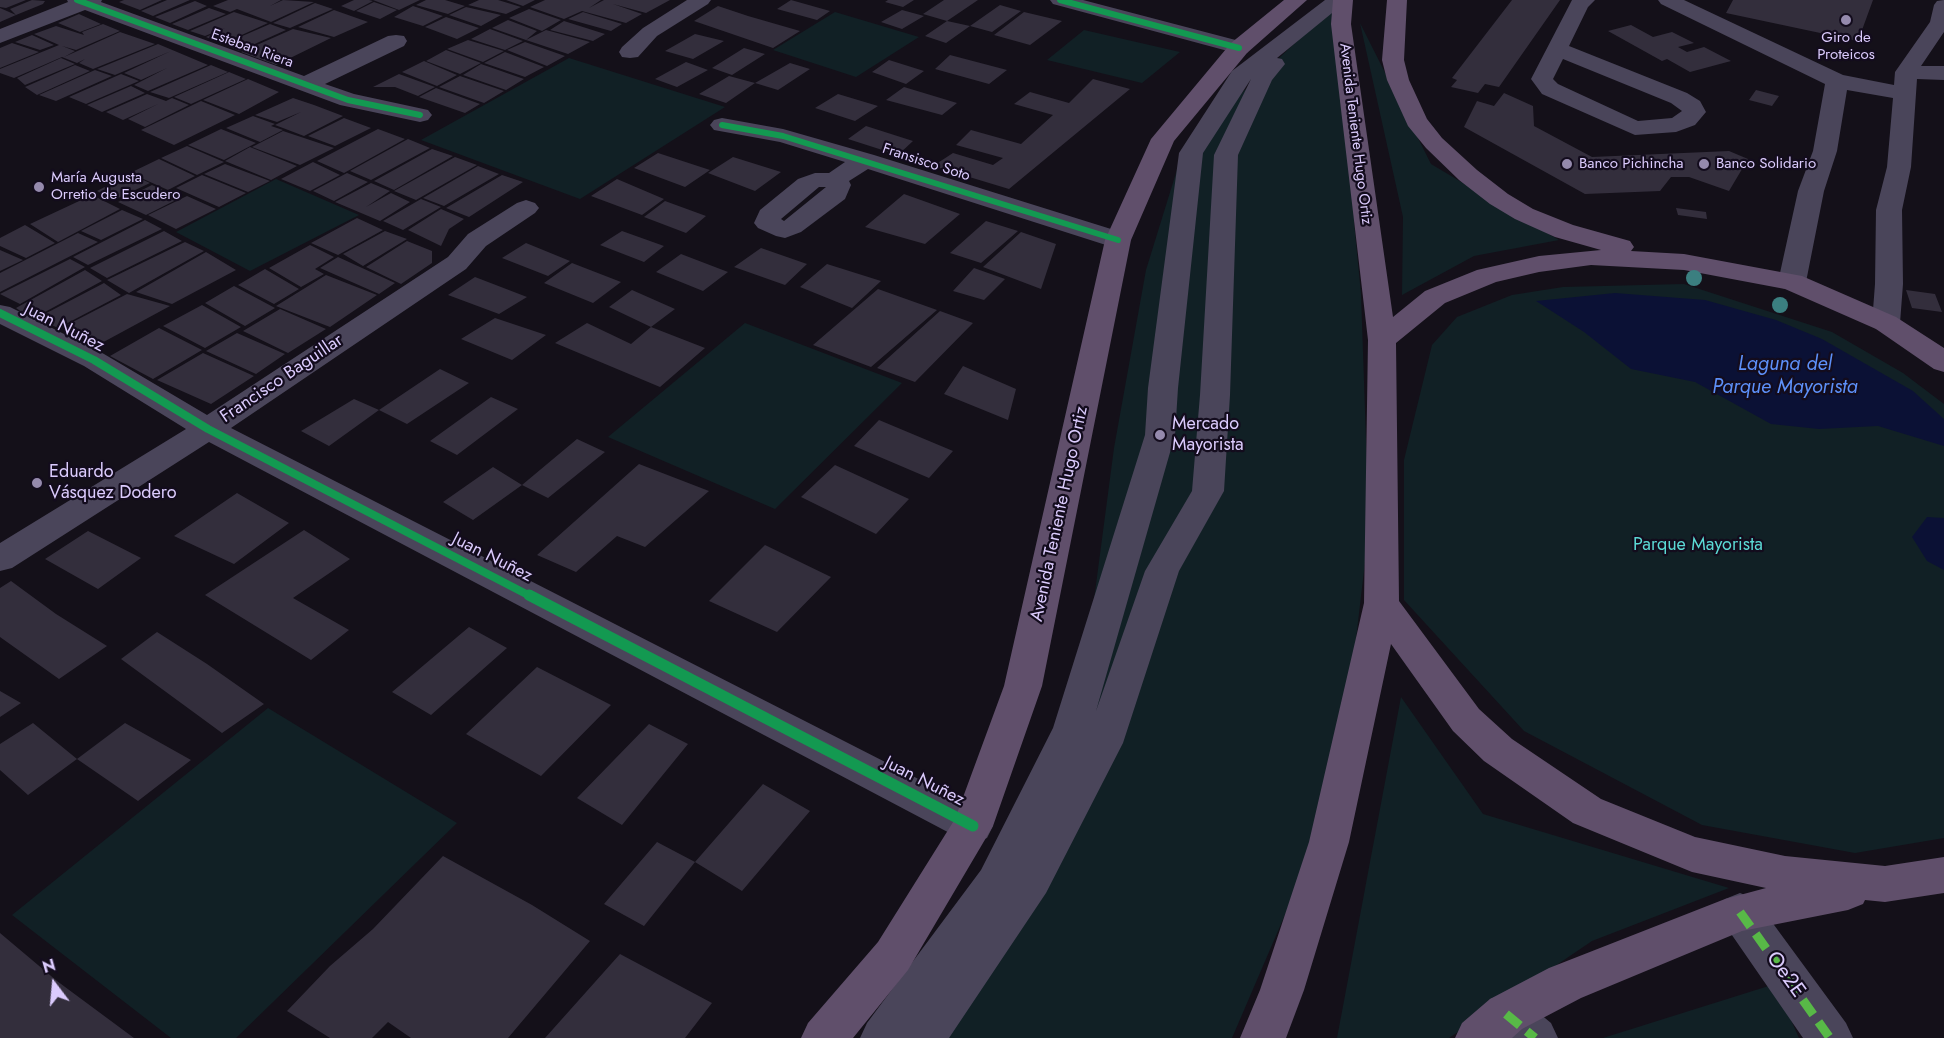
<!DOCTYPE html>
<html>
<head>
<meta charset="utf-8">
<style>
	body { margin:0 }
	#map { position:relative; width:1944px; height:1038px; overflow:hidden; background:#141019; font-family:Jost,sans-serif }
	canvas { display:block }
	.north { position:absolute; left:24px; top:954px; width:60px; height:60px; -webkit-text-stroke:4px #130c1d; paint-order:stroke; rotate:344deg; font-size:16px; font-weight:700; line-height:24px; text-align:center; color:#dbcbfd }
	.north::after { content:''; display:block; margin:auto; width:21px; height:27px; background:#dbcbfd; clip-path:polygon(50% 0,100% 100%,50% 72%,0 100%) }
</style>
</head>
<body>
<div id="map">
<canvas width="1944" height="1038"></canvas>
<div class="north">N</div>
</div>
<script>
const context = document.querySelector('canvas').getContext('2d');
context.lineJoin = 'round';
function fill(path, color) {
  context.fillStyle = color;
  context.fill(path, 'evenodd');
}
function toPath(rows) {
  const path = new Path2D();
  for (const r of rows) {
    path.moveTo(r[0], r[1]);
    for (let i = 2; i < r.length; i += 2) path.lineTo(r[i], r[i + 1]);
  }
  return path;
}
function strokePath(path, color, width, dash) {
  context.strokeStyle = color;
  context.lineWidth = width;
  context.lineCap = dash ? 'butt' : 'round';
  context.setLineDash(dash || []);
  context.stroke(path);
}
function label(font, color, halo, rows, align = 'center') {
  context.font = font + ' Jost,sans-serif';
  context.lineWidth = 4.5;
  context.setLineDash([]);
  context.textBaseline = 'middle';
  context.strokeStyle = halo;
  context.fillStyle = color;
  for (const [text, x, y, turn = 0] of rows) {
    context.save();
    context.translate(x, y);
    context.rotate((+turn || 0) * Math.PI / 180);
    context.textAlign = isNaN(turn) ? turn : align;
    if (halo) context.strokeText(text, 0, 0);
    context.fillText(text, 0, 0);
    context.restore();
  }
}
const green = toPath([
	[1341,0,1353,39,1354,222,1361,294,1369,528,1341,767,1287,910,1232,1038,903,1038,1062,791,1090,630,1114,448,1146,270,1184,147],
	[835,12,919,37,856,77,773,50],
	[1360,23,1431,164,1559,240,1474,256,1402,295,1403,217],
	[1084,30,1180,52,1142,83,1047,60],
	[569,58,725,107,580,199,421,140],
	[276,179,359,215,250,271,176,232],
	[1684,284,1832,332,1903,373,1944,404,1944,838,1855,853,1702,825,1524,731,1404,600,1404,460,1432,345,1457,317,1512,295,1563,287],
	[745,323,902,383,775,509,608,437],
	[1401,697,1483,814,1729,888,1592,941,1449,1038,1337,1038],
	[268,708,457,823,236,1038,171,1038,12,915],
	[1775,984,1799,1038,1603,1038]
]);
const water = toPath([
	[1615,293,1705,300,1776,320,1822,339,1913,391,1944,419,1944,446,1878,426,1819,429,1771,424,1695,382,1631,369,1584,332,1536,301],
	[1927,517,1944,518,1944,570,1927,561,1912,537]
]);
const building = toPath([
	[0,0,26,0,6,8,0,7],
	[32,0,45,1,43,4,16,15,10,9],
	[124,0,162,0,140,10,119,2],
	[167,0,190,0,153,16,141,11],
	[228,0,281,0,270,6,283,0,314,2,271,22,237,9,230,12,213,6],
	[354,0,369,0,373,1,354,11,341,6],
	[373,0,420,0,399,10],
	[426,0,445,0,465,6,448,14,416,5],
	[479,0,498,0,521,7,506,14,468,5],
	[506,0,535,0,523,6],
	[545,0,601,0,589,8,604,0,670,0,646,13,613,4,642,14,626,23,582,11,564,19,530,7],
	[791,0,830,11,817,20,777,9],
	[888,0,914,0,903,7,885,2],
	[944,0,978,0,947,21,923,14],
	[1512,0,1560,0,1499,87,1485,84,1478,93,1451,87,1457,80,1452,78],
	[1733,0,1873,0,1858,41,1726,13],
	[195,1,207,6,170,23,155,17],
	[374,2,397,10,380,19,356,11],
	[315,3,333,9,290,28,273,23],
	[1000,5,1021,11,992,32,970,26],
	[413,6,443,16,423,26,394,17],
	[718,6,748,16,800,31,773,48,694,21],
	[466,7,501,15,481,26,449,15],
	[0,8,16,15,0,22],
	[209,8,226,14,188,30,172,24],
	[529,9,561,20,542,31,509,18],
	[334,10,368,22,334,37,298,27],
	[902,10,924,16,902,29,881,22],
	[234,12,268,23,222,44,206,37,225,28,205,36,190,31],
	[583,12,622,24,611,31,568,19],
	[1024,12,1062,21,1030,45,994,35],
	[79,14,101,24,80,32,58,23],
	[446,17,479,28,457,39,425,27],
	[508,20,537,31,526,40,546,30,590,42,568,54,526,40,492,28],
	[564,21,605,34,593,41,550,30],
	[947,21,970,26,946,43,925,36],
	[103,24,120,31,76,50,62,46,75,51,64,57,120,32,155,44,93,69,79,63,85,59,77,63,62,57,14,78,0,73,0,69,59,45,34,34,56,26,84,35,82,32],
	[270,24,286,30,239,51,224,44],
	[1631,25,1653,37,1672,32,1694,43,1678,47,1687,52,1704,47,1731,61,1690,72,1667,59,1662,61,1608,31],
	[293,29,331,38,276,65,241,52],
	[490,29,523,41,505,50,471,39],
	[695,34,724,41,693,59,665,51],
	[32,35,54,45,40,50,15,42],
	[468,40,504,51,483,62,447,49],
	[525,42,565,56,547,66,507,50],
	[12,43,39,52,0,68,0,48],
	[158,44,208,65,148,91,134,85,167,68,141,80,124,73,171,51,115,75,97,69],
	[744,48,765,54,732,75,712,68],
	[446,50,481,63,460,74,426,61],
	[505,52,544,67,525,77,484,63],
	[950,55,1007,70,989,84,935,69],
	[61,58,75,64,25,85,17,78],
	[889,60,924,71,906,84,872,72],
	[424,61,457,75,437,86,402,72],
	[686,62,708,70,677,87,655,79],
	[790,63,810,69,778,90,755,83],
	[481,64,524,79,506,90,463,75],
	[75,65,90,71,37,95,25,87],
	[211,65,228,72,169,98,150,92],
	[95,70,112,76,56,101,39,95],
	[229,72,246,79,191,104,174,97],
	[121,74,139,81,86,104,69,97],
	[399,74,435,87,418,96,395,87,373,87],
	[460,76,504,91,484,103,439,87],
	[729,76,755,83,726,103,699,94],
	[248,79,279,92,239,114,203,100],
	[1093,79,1130,89,1009,189,933,166,953,153,993,165,1003,158,956,145,971,130,1021,144,1053,115,1014,104,1030,92,1069,103],
	[131,86,145,93,102,112,87,105],
	[904,87,957,103,942,115,886,100],
	[436,88,480,104,465,113,419,97],
	[1756,90,1779,96,1772,106,1749,100],
	[1504,93,1533,106,1534,126,1592,157,1729,151,1748,159,1729,191,1689,177,1671,177,1660,191,1585,194,1464,127,1477,101,1494,106],
	[147,94,166,101,172,98,189,105,145,127,128,119,158,104,123,120,106,112],
	[838,94,878,106,855,121,815,108],
	[293,98,314,105,343,116,304,136,275,125,301,112,277,122,255,115],
	[201,101,235,115,174,145,141,130],
	[253,116,275,124,271,126,283,130,260,142,226,128],
	[344,118,371,128,335,146,308,136],
	[866,126,913,141,898,155,848,139],
	[221,129,256,143,224,160,188,145],
	[378,129,405,139,344,173,317,161],
	[283,131,334,148,300,165,252,147],
	[408,139,430,148,371,180,350,171],
	[187,146,224,162,197,175,161,158],
	[250,147,297,166,271,180,225,161],
	[432,149,453,156,394,190,374,181],
	[658,153,710,170,685,187,634,168],
	[455,157,477,165,416,200,394,191],
	[733,157,781,172,755,191,708,173],
	[159,159,195,176,168,190,130,173],
	[313,162,340,175,310,191,281,179],
	[225,164,270,181,248,192,204,174],
	[478,166,499,174,444,206,423,198],
	[347,173,368,182,334,201,313,191],
	[130,174,150,183,114,200,97,191],
	[202,175,246,193,219,207,176,188],
	[502,175,523,182,469,217,446,208],
	[617,179,664,199,642,215,591,196],
	[371,183,390,191,366,207,391,193,410,202,380,221,335,202],
	[152,185,180,198,146,215,118,202],
	[904,194,960,214,925,244,865,227],
	[92,195,120,209,58,242,30,224],
	[187,196,216,209,176,229,148,215],
	[421,199,441,207,403,230,383,221],
	[665,201,706,216,686,233,644,217],
	[1676,208,1706,212,1707,219,1678,215],
	[441,209,464,219,449,229,441,246,408,230],
	[122,210,143,219,101,240,81,231],
	[357,218,383,230,338,255,311,243],
	[145,220,162,229,88,265,73,257],
	[986,221,1018,231,981,263,950,253],
	[25,225,55,243,26,258,0,246,0,238],
	[164,231,182,241,107,278,90,268],
	[385,231,407,239,363,266,343,254],
	[622,231,664,246,644,262,600,245],
	[1021,232,1056,244,1041,289,983,267],
	[78,233,98,242,0,292,0,273],
	[407,241,432,251,432,263,401,284,366,267],
	[185,242,204,251,129,293,107,280],
	[526,243,570,261,548,276,502,258],
	[310,245,334,257,315,269,324,274,301,287,269,268],
	[761,248,807,264,785,285,734,267],
	[0,250,23,260,0,271],
	[206,252,236,270,172,304,136,292],
	[681,254,728,272,703,291,656,272],
	[338,257,395,283,379,294,320,268],
	[70,259,85,267,20,304,0,294],
	[572,263,621,282,593,303,544,283],
	[827,264,881,281,852,308,800,287],
	[974,268,1005,279,984,300,953,291],
	[265,269,299,289,274,304,238,285],
	[85,270,102,281,32,319,16,308],
	[326,275,377,295,330,327,276,306],
	[475,277,527,297,499,314,448,295],
	[104,283,121,295,58,328,37,318],
	[234,286,275,308,245,326,205,303],
	[878,289,937,310,871,367,813,345],
	[632,290,675,309,651,327,705,348,660,387,555,343,587,323,631,344,651,327,609,307],
	[1906,290,1935,294,1942,312,1912,308],
	[127,294,170,306,98,345,65,326],
	[202,305,241,327,205,348,163,326],
	[280,309,326,329,288,353,243,331],
	[940,311,973,323,915,382,877,368],
	[495,318,546,335,512,360,461,339],
	[159,328,202,350,153,379,110,356],
	[237,333,285,354,256,374,206,351],
	[203,353,254,376,211,404,157,380],
	[963,366,1016,389,1008,420,944,394],
	[440,369,469,383,407,424,379,410,329,446,301,431,354,399,379,410],
	[491,397,518,409,457,455,430,441],
	[879,420,953,451,929,478,854,446],
	[577,439,605,452,548,498,522,485],
	[639,464,709,491,645,547,617,536,576,572,537,555],
	[835,465,909,499,876,534,801,497],
	[493,467,522,485,473,520,443,502],
	[237,493,289,523,234,564,174,536],
	[304,530,350,559,293,598,349,630,311,660,205,595],
	[88,531,141,558,98,589,45,559],
	[765,545,831,577,777,632,709,601],
	[11,581,56,614,107,646,59,679,0,637,0,588],
	[469,627,507,648,431,715,392,692],
	[157,632,207,664,264,704,222,733,121,659],
	[537,667,611,705,541,776,466,734],
	[0,691,21,703,0,717],
	[33,723,77,759,28,795,0,770,0,744],
	[125,723,191,760,138,801,77,759],
	[649,724,688,744,622,825,577,798],
	[763,784,810,811,742,891,695,862],
	[657,842,695,862,644,926,604,904],
	[443,856,532,905,590,941,508,1038,411,1038,388,1022,372,1038,330,1038,287,1011,330,966,373,929],
	[0,933,57,981,134,1038,0,1038],
	[620,954,712,1003,685,1038,545,1038]
]);
const minor = toPath([
	[67,0,102,0,101,2,304,76,388,36,396,35,404,36,407,41,404,46,325,84,354,94,428,110,432,115,428,120,420,122,340,105,85,10,0,43,0,29,68,2,67,0],
	[687,0,711,0,708,4,657,36,638,57,630,58,622,57,619,52,622,47,643,28,687,0],
	[1050,0,1083,0,1247,43,1250,48,1247,53,1239,54,1053,4,1050,0],
	[1325,0,1348,0,1277,58,1282,59,1285,64,1272,80,1238,155,1230,395,1224,491,1179,571,1123,743,1046,893,949,1038,860,1038,867,1023,981,870,1053,728,1145,435,1148,388,1179,153,1232,71,1325,0],
	[1251,79,1214,155,1200,395,1192,491,1145,571,1096,711,1175,435,1178,388,1203,153,1251,79],
	[1572,0,1595,0,1588,7,1569,46,1687,93,1700,101,1706,112,1695,125,1676,132,1635,135,1542,94,1531,79,1572,0],
	[1563,59,1671,103,1682,111,1672,118,1638,121,1558,84,1553,79,1563,59],
	[1658,0,1684,0,1843,75,1894,85,1895,72,1930,22,1934,5,1937,1,1944,0,1944,32,1921,66,1944,66,1944,80,1917,79,1911,167,1902,210,1903,284,1900,323,1896,329,1886,331,1876,329,1872,323,1875,284,1876,210,1887,167,1893,98,1847,90,1837,151,1824,191,1806,282,1802,288,1792,290,1782,288,1778,282,1798,191,1813,151,1825,84,1661,4,1658,0],
	[722,118,783,129,874,155,1127,234,1131,240,1127,246,1118,248,1109,246,868,169,849,181,851,185,845,199,801,232,785,238,776,236,758,228,754,223,760,210,798,179,815,173,829,173,845,162,780,142,714,130,710,125,714,120,722,118],
	[819,187,826,187,784,221,781,219,819,187],
	[526,200,535,203,539,208,535,213,486,246,466,269,231,428,987,814,993,826,987,838,973,843,959,838,209,442,12,568,0,571,0,543,186,429,84,366,0,324,0,305,10,307,104,354,207,415,448,257,468,234,517,203,526,200],
	[1740,893,1755,899,1846,1023,1853,1038,1803,1038,1725,925,1719,912,1725,899,1740,893],
	[1506,993,1522,999,1551,1023,1558,1038,1501,1038,1490,1029,1483,1014,1490,999,1506,993]
]);
const major = toPath([
	[1284,0,1307,0,1247,53,1174,141,1131,240,1042,686,993,826,908,970,853,1038,801,1038,808,1023,878,942,955,819,1004,686,1105,240,1151,139,1231,43,1284,0],
	[1333,0,1353,0,1351,24,1393,317,1425,291,1477,270,1539,256,1601,250,1555,237,1515,219,1490,204,1459,180,1426,148,1408,126,1387,80,1382,60,1387,0,1407,0,1404,60,1409,80,1427,119,1442,138,1477,170,1508,194,1533,209,1573,225,1630,241,1634,247,1631,251,1684,254,1802,276,1896,317,1944,348,1944,372,1934,369,1876,329,1785,289,1684,270,1591,265,1539,272,1496,282,1445,303,1396,343,1399,601,1479,709,1512,739,1601,799,1695,837,1785,856,1885,866,1944,857,1944,893,1885,902,1865,900,1863,904,1848,910,1742,931,1581,998,1522,1029,1512,1038,1455,1038,1462,1023,1490,999,1549,968,1725,899,1766,888,1692,872,1573,823,1484,761,1453,731,1391,644,1349,842,1304,990,1286,1038,1240,1038,1260,990,1309,842,1364,603,1368,340,1331,24,1333,0]
]);
const quiet = toPath([
	[1740,912,1830,1038],
	[1506,1014,1535,1038]
]);
const cyclewayFar2 = toPath([
	[77,0,348,100,420,115],
	[1060,0,1239,48],
	[722,125,783,136,1118,240]
]);
const cyclewayFar1 = toPath([
	[0,313,94,360,208,429,532,597]
]);
const cycleway = toPath([
	[529,595,973,826]
]);
const trees = [
	[1694,278],
	[1780,305]
];
const markers = [
	[1846,20,6,"#958aad"],
	[1567,164,6,"#958aad"],
	[1704,164,6,"#958aad"],
	[39,187,6,"#958aad"],
	[1160,435,6,"#958aad"],
	[37,483,6,"#958aad"]
];
const farPoinames = [
	["Giro de",1846,38,"center"],
	["Proteicos",1846,55,"center"],
	["Banco Pichincha",1579,164],
	["Banco Solidario",1716,164],
	["María Augusta",51,178],
	["Orretio de Escudero",51,195]
];
const farStreetnames = [
	["Esteban Riera",252,49,20],
	["Avenida Teniente Hugo Ortiz",1355,134,83],
	["Fransisco Soto",926,163,18]
];
const streetNames = [
	["Juan Nuñez",64,328,27],
	["Francisco Baguillar",282,379,-34],
	["Avenida Teniente Hugo Ortiz",1060,514,-78],
	["Juan Nuñez",492,558,27],
	["Juan Nuñez",924,782,27]
];
const poiNames = [
	["Mercado",1172,425],
	["Mayorista",1172,446],
	["Eduardo",49,473],
	["Vásquez Dodero",49,494]
];
const parkNames = [
	["Parque Mayorista",1698,546]
];
const waterNames = [
	["Laguna del",1785,365],
	["Parque Mayorista",1785,388]
];
const nearStreetnames = [
	["Oe2E",1785,975,54]
];
fill(green, '#112025');
fill(water, '#0b1135');
fill(building, '#332e3c');
fill(minor, '#4a455a');
fill(major, '#604f6b');
strokePath(quiet, '#58b947', 9, [18, 9]);
strokePath(cyclewayFar2, '#139951', 6);
strokePath(cyclewayFar1, '#139951', 8);
strokePath(cycleway, '#139951', 11);
context.fillStyle = '#3b7f80';
for (const [x, y] of trees) {
  context.beginPath();
  context.arc(x, y, 8, 0, 2 * Math.PI);
  context.fill();
}
for (const [x, y, r, color] of markers) {
  const dot = new Path2D();
  dot.arc(x, y, r, 0, 2 * Math.PI);
  context.fillStyle = color;
  context.fill(dot);
  strokePath(dot, '#130c1d', 2);
}
label('15px', '#dbcbfd', '#130c1d', farPoinames, 'left');
label('15px', '#dbcbfd', '#130c1d', farStreetnames);
label('18px', '#dbcbfd', '#130c1d', streetNames);
label('18px', '#dbcbfd', '#130c1d', poiNames, 'left');
label('18px', '#5bd9d4', '#130c1d', parkNames);
label('italic 20px', '#5d90f9', '#130c1d', waterNames);
label('21px', '#dbcbfd', '#130c1d', nearStreetnames);
</script>
</body>
</html>
